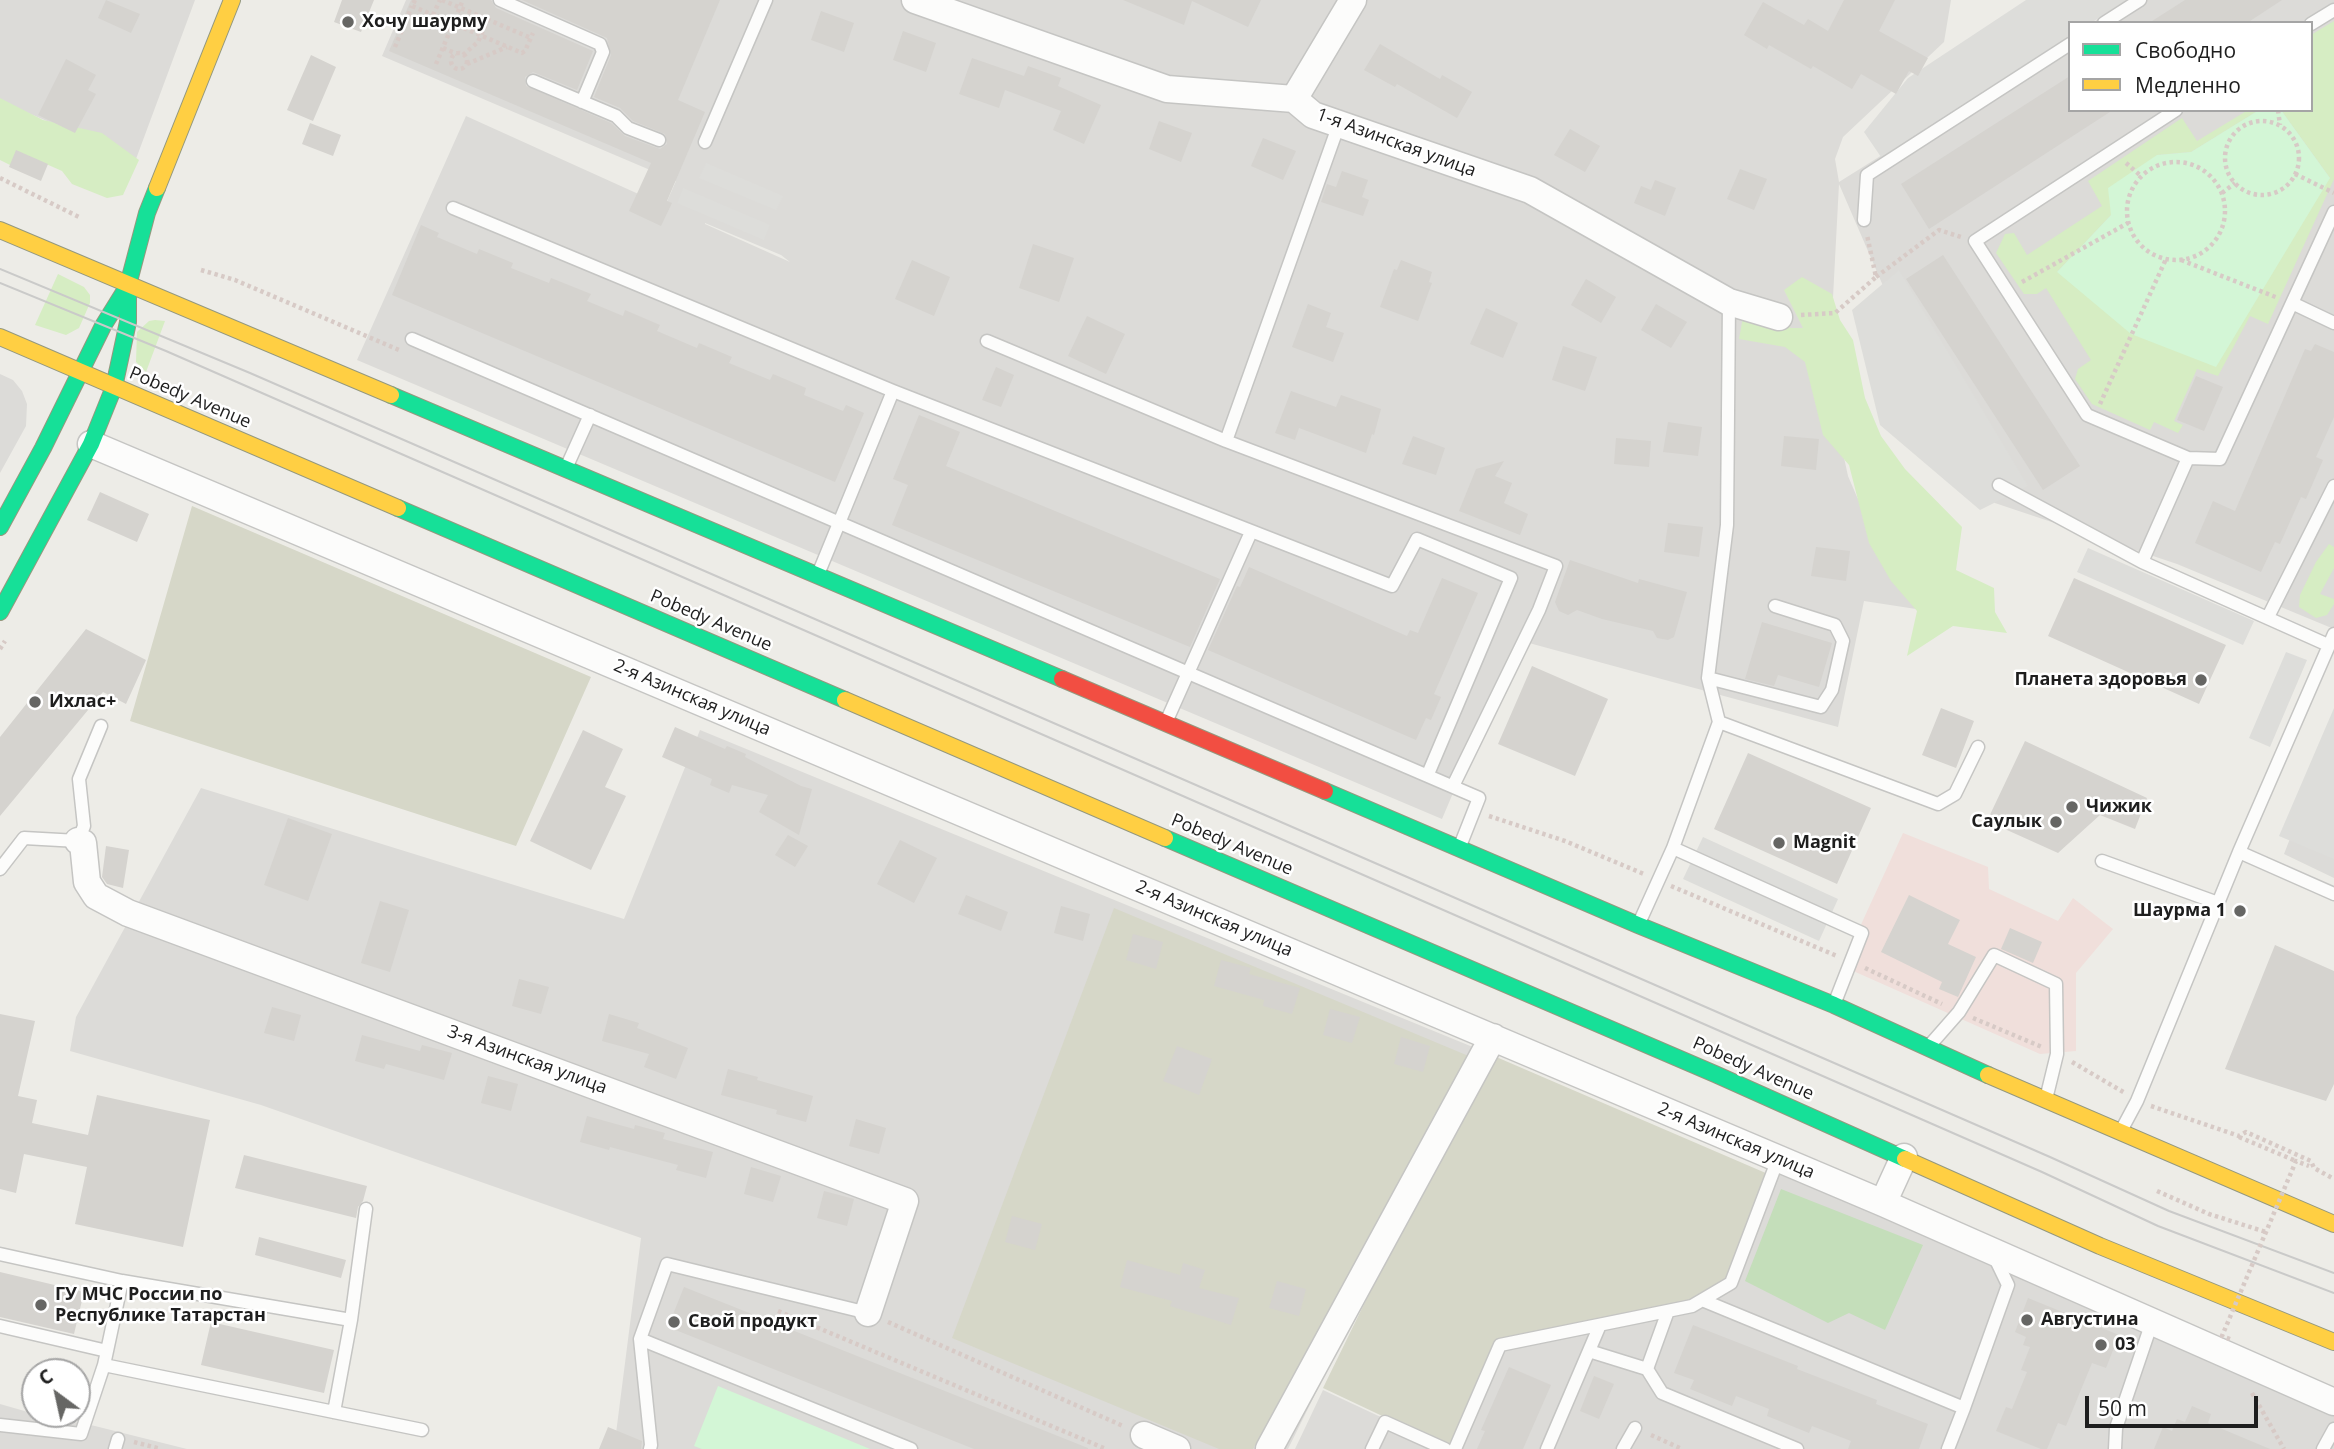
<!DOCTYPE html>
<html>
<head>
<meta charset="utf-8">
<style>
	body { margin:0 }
	#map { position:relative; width:2334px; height:1449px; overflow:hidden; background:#edece7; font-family:"Open Sans",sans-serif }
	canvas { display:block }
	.legend { position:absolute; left:2068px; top:21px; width:245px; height:91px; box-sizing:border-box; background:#fff; border:2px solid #a5a5a5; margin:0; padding:9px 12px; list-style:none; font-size:21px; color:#1e1e1e }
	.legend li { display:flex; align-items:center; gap:14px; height:35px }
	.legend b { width:35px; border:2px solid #a5a5a5 }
	.north { position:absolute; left:21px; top:1358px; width:70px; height:70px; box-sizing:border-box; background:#fff; border:2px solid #a5a5a5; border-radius:50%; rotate:327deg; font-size:19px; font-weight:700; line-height:28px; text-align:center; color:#1e1e1e }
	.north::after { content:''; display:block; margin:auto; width:24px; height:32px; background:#666664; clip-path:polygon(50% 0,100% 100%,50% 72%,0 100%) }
	.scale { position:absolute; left:2085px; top:1396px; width:173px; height:32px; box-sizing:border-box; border:4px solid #1e1e1e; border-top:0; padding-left:9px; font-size:21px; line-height:24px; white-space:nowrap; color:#1e1e1e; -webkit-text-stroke:5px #fff; paint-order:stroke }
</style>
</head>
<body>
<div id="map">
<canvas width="2334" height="1449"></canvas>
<ul class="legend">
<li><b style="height:9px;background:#16e098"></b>Свободно</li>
<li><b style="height:9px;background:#ffcf43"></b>Медленно</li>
</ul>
<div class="north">С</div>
<div class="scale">50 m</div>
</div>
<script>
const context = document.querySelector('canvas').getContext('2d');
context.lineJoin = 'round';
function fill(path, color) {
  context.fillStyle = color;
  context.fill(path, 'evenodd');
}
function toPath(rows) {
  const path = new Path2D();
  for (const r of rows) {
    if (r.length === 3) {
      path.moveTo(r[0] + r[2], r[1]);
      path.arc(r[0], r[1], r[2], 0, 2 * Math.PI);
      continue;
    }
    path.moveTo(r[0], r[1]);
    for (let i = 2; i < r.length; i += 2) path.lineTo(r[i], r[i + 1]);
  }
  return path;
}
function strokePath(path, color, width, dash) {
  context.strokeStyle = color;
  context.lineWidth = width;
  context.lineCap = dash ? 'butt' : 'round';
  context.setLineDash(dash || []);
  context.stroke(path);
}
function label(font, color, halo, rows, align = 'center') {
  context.font = font + ' "Open Sans",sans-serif';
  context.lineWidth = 5;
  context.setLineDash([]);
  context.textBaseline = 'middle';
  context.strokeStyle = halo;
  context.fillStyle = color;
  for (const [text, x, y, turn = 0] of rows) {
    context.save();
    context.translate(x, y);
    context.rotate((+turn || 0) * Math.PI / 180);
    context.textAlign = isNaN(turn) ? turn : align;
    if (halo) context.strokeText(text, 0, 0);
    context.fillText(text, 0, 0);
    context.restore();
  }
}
const residential = toPath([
	[0,0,195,0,136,159,0,101],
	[406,0,1951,0,1944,42,1843,137,1835,159,1839,182,2070,37,2070,110,2311,110,2311,23,2092,23,2128,0,2334,0,2334,629,2177,564,1974,496,1839,184,1831,335,1843,453,1848,476,1857,497,1929,611,1864,601,1838,727,1518,640,1442,819,357,360,466,116,665,206,676,181,382,56],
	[705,223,781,255,790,262,705,224],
	[0,374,13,380,22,391,27,404,26,426,0,473],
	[2334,726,2334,878,2284,854],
	[700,730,1485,1052,1288,1449,614,1449,641,1238,261,1105,70,1051,76,1017,201,788,624,919],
	[1772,1170,2334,1414,2334,1449,1451,1449,1498,1342,1691,1304],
	[1323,1390,1449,1449,1295,1449],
	[0,1404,35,1414,95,1426,187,1449,0,1449]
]);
const commercial = toPath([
	[1903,833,1988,867,1989,889,2058,921,2073,898,2113,929,2076,973,2076,1051,2040,1054,1842,966]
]);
const construction = toPath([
	[192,506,591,677,516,846,130,721],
	[1114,908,1471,1057,1253,1449,1219,1449,952,1338],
	[1487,1053,1768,1174,1727,1280,1690,1302,1497,1340,1450,1448,1323,1388]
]);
const grass = toPath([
	[2334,21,2334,179,2268,324,2250,316,2218,376,2197,369,2174,421,2183,425,2178,433,2154,422,2150,430,2092,404,2075,379,2078,369,2091,360,2046,288,2037,294,2024,294,1996,253,2005,234,2014,233,2027,255,2102,206,2088,181,2182,118,2197,141,2248,110,2259,110,2191,152,2157,155,2111,215,2057,272,2330,178,2281,110,2311,110,2311,35],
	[0,98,43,120,102,133,139,160,123,195,107,198,72,184,62,171,19,152,12,166,0,160],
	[58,274,84,287,90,295,90,303,79,328,66,335,35,325],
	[1802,277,1832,294,1840,320,1853,340,1865,398,1881,436,1905,469,1962,527,1956,570,1994,588,1995,612,2007,633,1953,626,1907,656,1917,611,1891,581,1869,543,1849,465,1823,435,1805,362,1785,347,1739,339,1743,317,1766,316,1791,328,1803,328,1784,290],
	[155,320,165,321,146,372,136,362,137,332,149,321],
	[2329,544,2334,547,2334,568,2320,594,2334,599,2334,604,2327,615,2316,618,2299,607,2300,595,2316,562]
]);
const forest = toPath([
	[1781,1189,1923,1245,1885,1330,1849,1313,1828,1323,1745,1281]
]);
const park = toPath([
	[2259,110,2281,110,2330,178,2216,367,2131,334,2057,272,2111,215,2108,188,2157,155,2191,152],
	[718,1386,870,1449,702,1449,694,1446]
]);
const parking = toPath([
	[2026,0,2127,0,2091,23,2070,23,2070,36,1881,157,1864,132,1908,78],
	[706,163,783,196,776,210,699,178],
	[683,188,770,225,764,240,677,203],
	[1899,270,2028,486,1980,510,1880,425,1852,310],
	[2088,548,2254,621,2243,645,2077,572],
	[2286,652,2307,660,2270,747,2249,738],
	[2334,708,2334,859,2279,836],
	[1703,837,1838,899,1819,941,1683,879]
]);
const building = toPath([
	[106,0,140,14,131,33,98,18],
	[342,0,374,0,361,32,334,22],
	[411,0,491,0,496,8,593,51,577,90,533,72,525,77,526,86,611,123,625,136,660,149,667,144,665,134,633,121,620,108,594,97,611,55,607,38,522,0,720,0,678,100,705,112,667,201,672,203,661,226,629,211,651,163,389,51],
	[1123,0,1261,0,1248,27,1192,1,1184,25],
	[1844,0,1895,0,1879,31,1928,58,1918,76,1909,71,1896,94,1861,74,1852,89,1813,66,1811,69,1769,45,1767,49,1744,35,1763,2,1804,25,1808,19,1828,31],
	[2185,0,2282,0,2247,23,2149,23],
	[821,11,854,23,844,52,811,40],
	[903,31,936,43,926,72,893,60],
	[1380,44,1440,79,1442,75,1472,92,1457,118,1397,84,1395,87,1364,70],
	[311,55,336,67,313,121,287,110],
	[972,58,1024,76,1028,66,1061,78,1058,86,1101,105,1084,144,1053,130,1061,111,1005,90,999,108,959,94],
	[66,59,96,75,88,90,96,94,75,133,38,115],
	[2070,76,2070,110,2113,110,1929,229,1901,184],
	[1159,121,1192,133,1181,162,1149,149],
	[310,123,341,135,333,156,302,144],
	[1570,129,1600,146,1585,172,1554,155],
	[1263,138,1296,151,1283,180,1251,166],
	[16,150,48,164,41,181,9,167],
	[1740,169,1767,179,1754,210,1727,199],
	[1342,171,1368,180,1362,197,1369,200,1363,216,1321,202,1327,184,1336,187],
	[1655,180,1676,188,1665,216,1634,203,1641,186,1651,190],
	[421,225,439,233,437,237,477,254,479,249,513,263,511,268,549,283,551,278,591,294,587,301,623,316,625,310,660,325,657,331,697,348,699,343,732,357,729,363,770,380,773,374,806,388,804,395,843,411,846,405,864,413,835,482,392,295],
	[1033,244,1074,258,1059,302,1019,288],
	[1943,255,2080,466,2043,490,1906,279],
	[912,260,950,277,934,316,895,299],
	[1401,260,1432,272,1429,282,1432,283,1418,321,1380,307,1394,269,1397,270],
	[1586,279,1616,297,1601,323,1571,305],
	[1308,304,1331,313,1326,327,1344,333,1333,362,1292,347],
	[1656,304,1687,322,1671,348,1641,330],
	[1486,308,1518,323,1503,358,1470,344],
	[1087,316,1125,334,1106,374,1068,356],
	[2315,344,2334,352,2334,417,2316,457,2323,460,2306,499,2301,497,2280,544,2275,542,2261,572,2195,543,2213,501,2235,511,2305,349,2311,351],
	[1563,346,1597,357,1585,391,1552,380],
	[996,367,1014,375,1001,407,982,400],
	[2196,376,2223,387,2204,431,2177,420],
	[1291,391,1336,407,1341,395,1381,409,1374,435,1372,434,1366,453,1299,428,1295,440,1275,433],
	[919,415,960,432,946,466,1220,579,1190,647,892,525,908,485,893,479],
	[1668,422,1702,427,1698,456,1663,452],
	[1413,436,1445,448,1436,475,1402,464],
	[1784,436,1819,439,1816,470,1781,466],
	[1616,438,1651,441,1649,467,1614,464],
	[1504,461,1495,476,1512,483,1504,503,1528,514,1520,535,1459,511,1476,469],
	[100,492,149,514,137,542,87,520],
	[1668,523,1703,527,1699,557,1664,552],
	[1816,547,1850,551,1846,581,1811,576],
	[1570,560,1638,583,1639,579,1687,592,1674,637,1668,640,1657,638,1653,631,1602,619,1577,610,1568,615,1559,611,1555,602],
	[1249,567,1407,636,1410,630,1418,633,1442,578,1478,593,1434,694,1441,697,1431,720,1426,718,1416,740,1208,650,1237,586,1240,587],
	[2074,578,2226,645,2199,704,2048,636],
	[1762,622,1832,643,1819,687,1778,675,1774,686,1745,679],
	[86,629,146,660,126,704,103,692,0,816,0,737],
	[1532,666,1608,699,1575,776,1498,744],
	[1941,708,1974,721,1956,768,1922,755],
	[675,727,725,749,727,746,746,754,745,757,801,786,812,789,799,835,759,812,768,795,732,785,729,793,710,785,712,779,662,757],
	[583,730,623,749,605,787,626,796,591,870,530,841],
	[2025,741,2147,798,2135,829,2100,815,2058,853,1987,821],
	[1748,753,1871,808,1837,884,1714,829],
	[288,818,332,834,308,901,264,885],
	[788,835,808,846,795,867,775,855],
	[900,840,937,858,914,903,877,884],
	[106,846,129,850,123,888,107,884,102,877],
	[966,895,1008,912,1001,931,958,914],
	[1909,895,1960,920,1948,944,1976,957,1958,997,1939,989,1942,982,1881,952],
	[380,901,409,910,390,972,361,963],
	[1061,906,1090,914,1083,941,1054,933],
	[2010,928,2042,942,2033,963,2001,949],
	[1133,934,1163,942,1156,969,1126,960],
	[2275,945,2334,971,2334,1084,2326,1101,2225,1069],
	[1221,960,1251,968,1249,974,1300,988,1292,1014,1263,1006,1264,1000,1214,986],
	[519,979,549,987,541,1014,512,1006],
	[272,1007,301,1015,294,1041,264,1033],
	[1330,1009,1360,1017,1352,1043,1323,1035],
	[0,1014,35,1021,18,1096,37,1100,32,1123,88,1135,97,1095,210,1120,183,1247,75,1224,87,1167,24,1154,16,1193,0,1189],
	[609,1014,639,1023,637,1028,688,1048,676,1079,644,1067,649,1054,602,1041],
	[362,1035,420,1051,422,1045,452,1053,444,1080,386,1064,384,1069,355,1061],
	[1401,1037,1430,1046,1423,1072,1394,1064],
	[1177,1046,1212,1059,1199,1095,1163,1081],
	[728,1069,758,1077,757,1080,813,1096,806,1122,776,1114,777,1110,721,1095],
	[488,1076,518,1084,511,1111,481,1103],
	[587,1116,634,1129,635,1125,665,1133,663,1139,713,1152,706,1178,676,1170,678,1165,610,1147,609,1150,580,1142],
	[856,1119,886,1128,879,1154,849,1146],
	[244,1155,367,1186,363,1201,358,1207,356,1218,235,1188],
	[751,1167,781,1176,773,1202,744,1194],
	[824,1191,854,1199,847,1226,817,1218],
	[1012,1216,1042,1224,1035,1250,1005,1242],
	[259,1237,346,1260,341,1278,255,1255],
	[1127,1260,1180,1275,1183,1263,1205,1270,1199,1288,1239,1298,1231,1325,1170,1306,1172,1301,1120,1287],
	[0,1272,84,1292,74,1334,0,1317],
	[1277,1281,1306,1289,1299,1316,1269,1308],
	[684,1287,1088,1448,1088,1449,974,1449,668,1327],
	[2028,1298,2119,1335,2106,1368,2092,1363,2066,1426,2058,1423,2047,1449,2041,1449,1996,1431,2006,1407,2012,1409,2027,1372,2021,1370,2030,1347,2023,1345,2026,1337,2015,1332],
	[211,1322,334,1350,324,1393,201,1365],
	[1693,1325,1798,1366,1797,1369,1877,1400,1876,1404,1928,1424,1919,1449,1848,1449,1851,1441,1812,1426,1809,1433,1767,1416,1769,1409,1736,1396,1732,1406,1690,1389,1694,1380,1674,1373],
	[1509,1367,1551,1385,1523,1449,1477,1449,1485,1431,1481,1430],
	[1594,1376,1614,1384,1599,1419,1580,1411],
	[2192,1406,2211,1414,2208,1423,2270,1449,2154,1449,2163,1427,2172,1431,2177,1419,2185,1422],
	[608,1427,642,1441,641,1449,599,1449]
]);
const path = toPath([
	[415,0,412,6,522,53,525,51,533,33],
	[442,0,531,38],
	[433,15,440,0],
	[395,47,412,6],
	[443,48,457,54],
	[459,61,8],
	[463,55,478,42,488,19],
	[436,64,463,0],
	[467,64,507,47],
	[2278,110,2280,125],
	[2262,158,37],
	[2176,211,49],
	[2126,163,2141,176],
	[2295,174,2334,193],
	[0,178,79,217],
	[2222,193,2235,183],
	[2181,260,2278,298],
	[201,270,235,280,399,350],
	[1876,277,1939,230,1961,237],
	[2022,282,2128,223],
	[1801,315,1835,313,1876,277,1867,235],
	[2100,404,2166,259],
	[0,649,5,641],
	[1489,816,1565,841,1644,874],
	[1671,886,1837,956],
	[1865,968,1942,1004],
	[1973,1018,2042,1047],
	[2072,1062,2125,1093],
	[2151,1106,2239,1136,2246,1132,2311,1161,2314,1168,2334,1179],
	[2239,1137,2296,1161],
	[2157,1191,2209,1214,2266,1232],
	[778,1311,1106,1449],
	[888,1322,1123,1426],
	[2252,1393,2284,1449],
	[1651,1435,1682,1449],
	[134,1442,161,1449]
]);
const lane = toPath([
	[500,0,600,44,603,52,582,102],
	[2104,23,2140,0],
	[2311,24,2334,10],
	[533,81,616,116,628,128,659,140],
	[2176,110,1975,241,2087,415,2188,458],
	[705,142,766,0],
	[453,208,893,391,1392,586,1417,539,1511,578,1428,774],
	[1864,220,1867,175,2070,44],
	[2292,303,2334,323],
	[412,339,1479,798,1460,846],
	[987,341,1226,441,1339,124],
	[1226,441,1556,566,1539,610,1453,786],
	[567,466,590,415],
	[1999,485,2142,562],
	[819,572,893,391],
	[2268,617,2334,486],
	[2328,645,2142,562,2188,458,2220,459,2334,212],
	[1708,678,1821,707,1832,690,1843,641,1835,625,1775,606],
	[1167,720,1251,532],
	[1719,722,1708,678,1727,525,1729,302],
	[1673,848,1862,933,1835,1002],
	[2239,852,2334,894],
	[2102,861,2218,903],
	[0,869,24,838,78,841,84,826,79,779,101,726],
	[1640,921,1673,848,1719,722,1938,804,1955,794,1978,747],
	[1930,1045,1959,1012,1994,955,2056,984,2057,1054,2047,1095],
	[2122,1129,2137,1101,2239,852,2334,634],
	[0,1254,122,1281,351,1320,334,1412],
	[1702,1300,1964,1408,2008,1285,1994,1256],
	[1668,1311,1647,1369,1662,1393,1797,1449],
	[351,1320,366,1209],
	[0,1326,107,1351],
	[640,1339,911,1449],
	[1589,1351,1647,1369],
	[104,1365,422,1430],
	[0,1425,81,1434,104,1365,122,1281],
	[115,1449,118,1439],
	[650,1449,651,1445,640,1339,667,1264,868,1313],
	[1372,1449,1385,1422,1445,1449],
	[1455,1449,1500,1345,1692,1306,1731,1283,1778,1159],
	[1547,1449,1600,1325],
	[1623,1449,1635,1428],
	[1948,1449,1964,1408],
	[2115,1449,2116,1428,2152,1322],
	[2323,1449,2334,1429]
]);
const street = toPath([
	[915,0,1167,89,1294,99,1313,115,1530,190,1729,302,1779,317],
	[1294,99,1353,0],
	[91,444,1883,1203,2334,1402],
	[78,841,83,843,87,882,96,896,128,913,905,1201,868,1313],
	[1883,1203,1904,1157],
	[1144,1435,1177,1449],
	[1269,1449,1493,1037]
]);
const fast = toPath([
	[391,395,1062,679],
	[398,508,845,700],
	[0,527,43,448,103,326,126,289],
	[0,612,91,444,114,387,128,322,128,285,147,213,157,188],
	[1325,791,1638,925,1834,1005,1988,1075],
	[1165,838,1715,1074,1905,1159]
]);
const slow = toPath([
	[157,188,232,0],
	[0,230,391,395],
	[0,337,398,508],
	[845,700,1165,838],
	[1988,1075,2334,1224],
	[1905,1159,2100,1246,2334,1342]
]);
const jam = toPath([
	[1062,679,1325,791]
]);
const tram = toPath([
	[0,269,250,373,2050,1157,2169,1211,2334,1273],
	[0,283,166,351,2042,1172,2158,1226,2334,1293]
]);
const pathBridge = toPath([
	[2230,1339,2222,1336,2296,1161,2309,1166]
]);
const markers = [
	[348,22,7,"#666664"],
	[2201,680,7,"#666664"],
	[35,702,7,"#666664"],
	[2072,807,7,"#666664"],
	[2056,822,7,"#666664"],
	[1779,843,7,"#666664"],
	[2240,911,7,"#666664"],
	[41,1305,7,"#666664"],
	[2027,1320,7,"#666664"],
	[674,1322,7,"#666664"],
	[2101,1345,7,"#666664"]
];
const poiNames = [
	["Хочу шаурму",362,22],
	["Планета здоровья",2187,680,"right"],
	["Ихлас+",49,702],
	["Чижик",2086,807],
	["Саулык",2042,822,"right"],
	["Magnit",1793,843],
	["Шаурма 1",2226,911,"right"],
	["ГУ МЧС России по",55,1295],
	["Республике Татарстан",55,1316],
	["Августина",2041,1320],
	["Свой продукт",688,1322],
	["03",2115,1345]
];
const streetNames = [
	["1-я Азинская улица",1396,143,20],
	["Pobedy Avenue",190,398,23],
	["Pobedy Avenue",711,621,23],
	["2-я Азинская улица",692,698,23],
	["Pobedy Avenue",1232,845,23],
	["2-я Азинская улица",1214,919,23],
	["3-я Азинская улица",527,1060,20],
	["Pobedy Avenue",1753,1069,24],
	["2-я Азинская улица",1736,1141,23]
];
fill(residential, '#dcdbd8');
fill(commercial, '#f0dfdb');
fill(construction, '#d6d7c8');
fill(grass, '#d6edc3');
fill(forest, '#c4deba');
fill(park, '#d3f6d6');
fill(parking, '#ddddda');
fill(building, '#d5d3cf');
strokePath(lane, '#c5c5c3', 15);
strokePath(street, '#c5c5c3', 29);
strokePath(fast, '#94987e', 18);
strokePath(slow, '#94987e', 18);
strokePath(jam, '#94987e', 18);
strokePath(path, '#d7cac6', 4.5, [3.5, 3.5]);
strokePath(lane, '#fcfcfb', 12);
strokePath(street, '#fcfcfb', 26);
strokePath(fast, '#16e098', 16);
strokePath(slow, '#ffcf43', 16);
strokePath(jam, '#f24e42', 16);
strokePath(tram, '#cacac9', 2);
strokePath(pathBridge, '#d7cac6', 4.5, [3.5, 3.5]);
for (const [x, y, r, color] of markers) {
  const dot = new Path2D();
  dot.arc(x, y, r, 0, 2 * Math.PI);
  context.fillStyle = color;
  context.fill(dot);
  strokePath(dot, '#fff', 2.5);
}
label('bold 18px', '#1e1e1e', '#fff', poiNames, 'left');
label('18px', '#1e1e1e', '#fff', streetNames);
</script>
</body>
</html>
